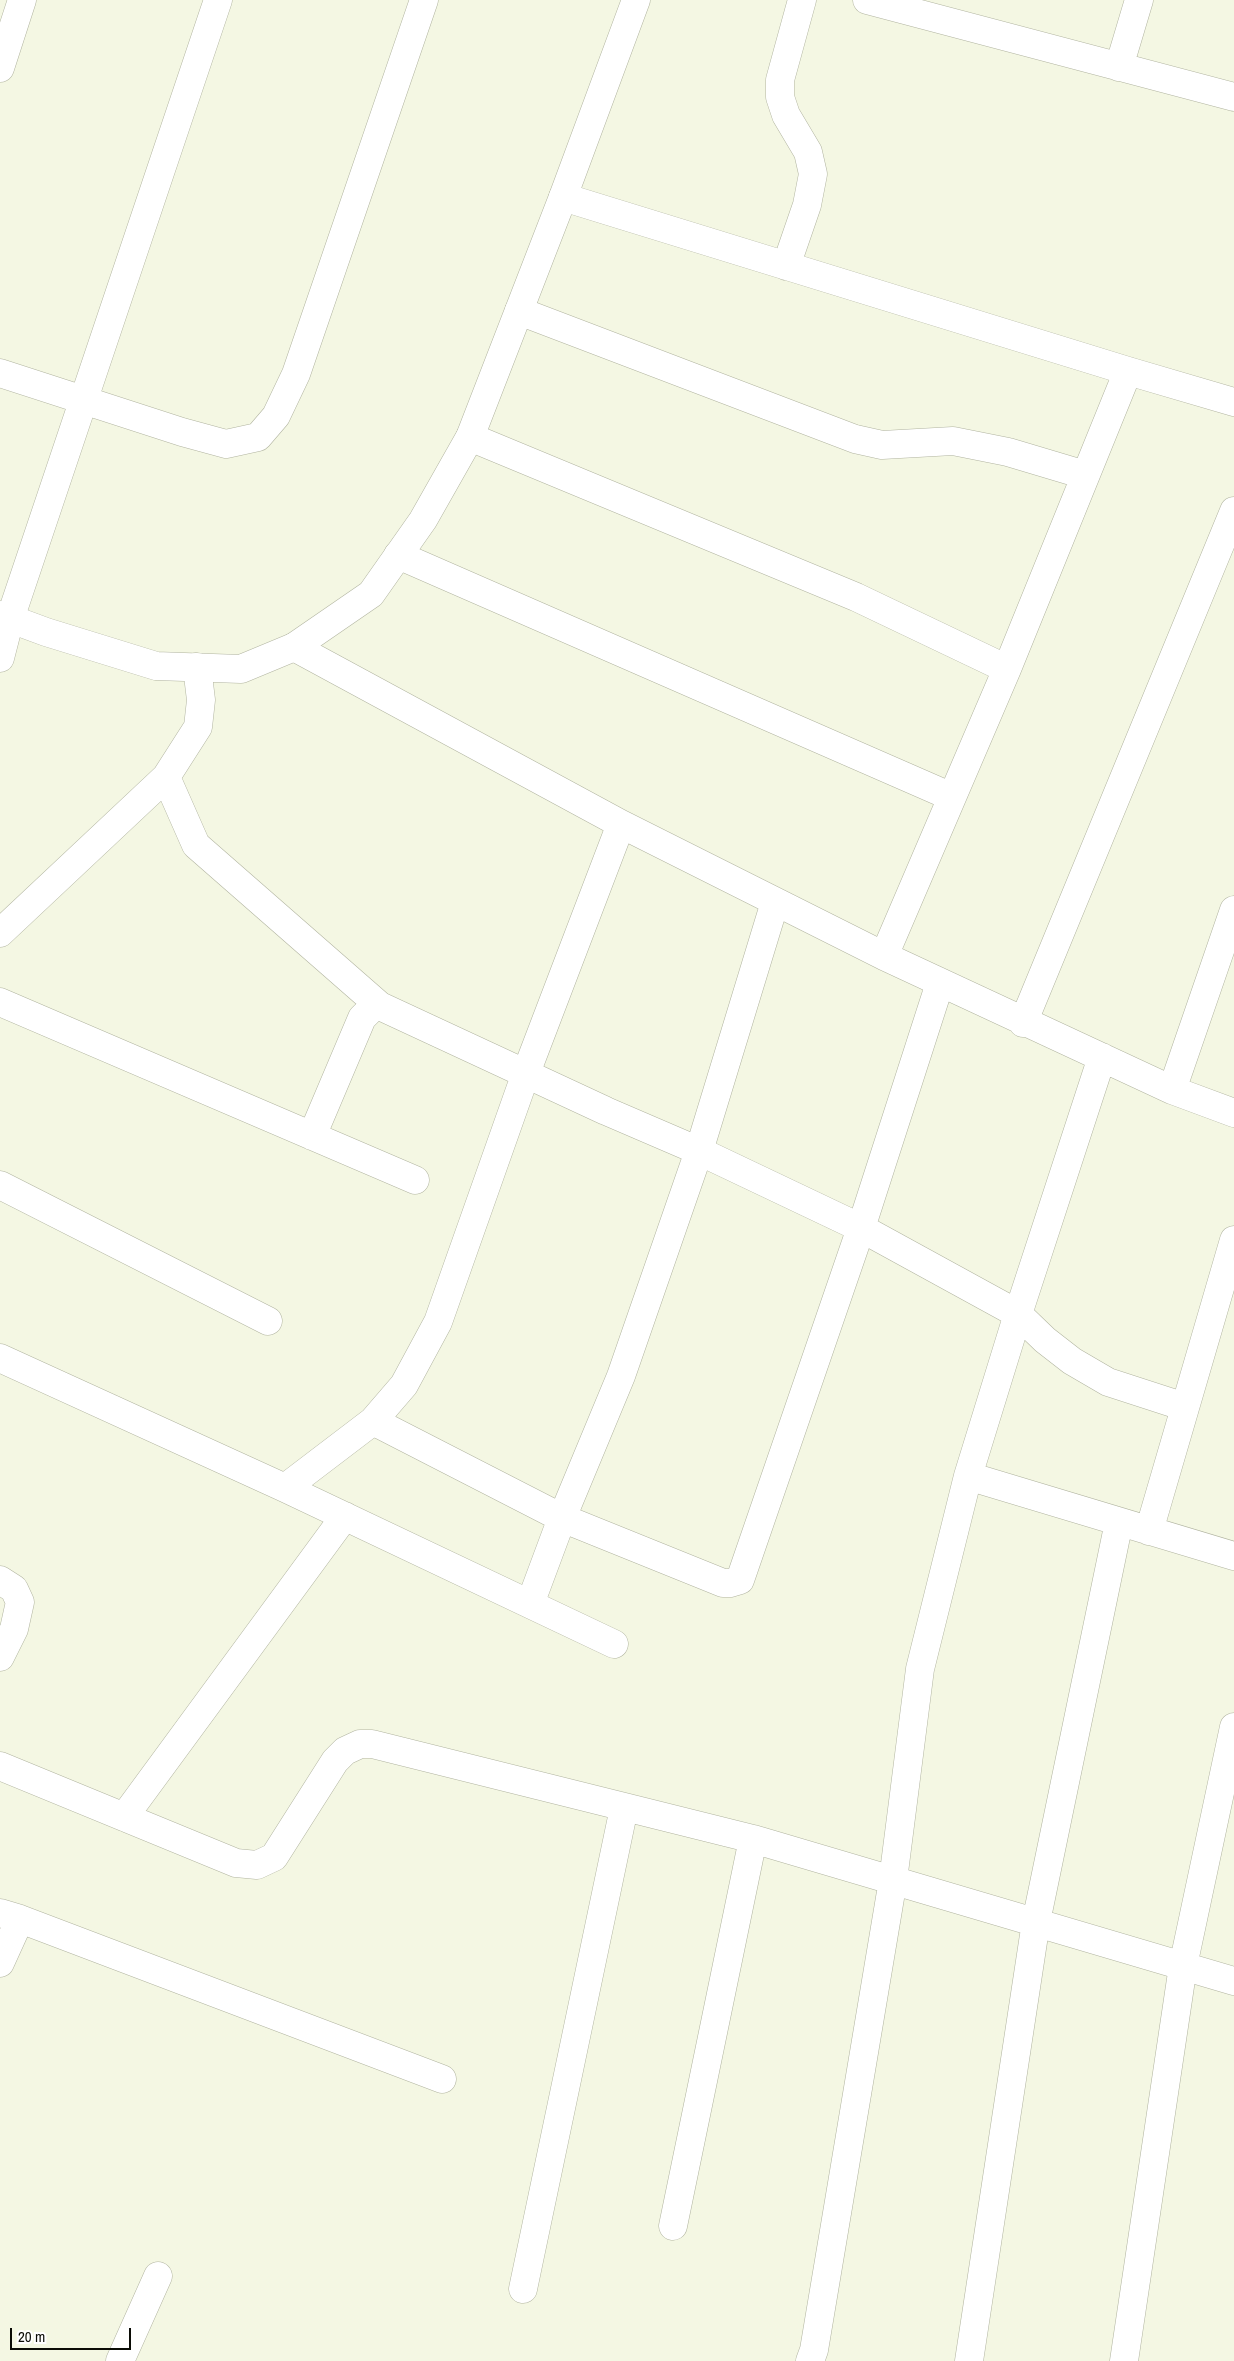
<!DOCTYPE html>
<html>
<head>
<meta charset="utf-8">
<style>
	body { margin:0 }
	#map { position:relative; width:1234px; height:2361px; overflow:hidden; background:#f4f7e3; font-family:"Archivo Narrow",sans-serif }
	canvas { display:block }
	.scale { position:absolute; left:10px; top:2328px; width:121px; height:22px; box-sizing:border-box; border:2px solid #0b0c06; border-top:0; padding-left:6px; font-size:15px; line-height:18px; white-space:nowrap; color:#0b0c06; -webkit-text-stroke:4px #fff; paint-order:stroke }
</style>
</head>
<body>
<div id="map">
<canvas width="1234" height="2361"></canvas>
<div class="scale">20 m</div>
</div>
<script>
const context = document.querySelector('canvas').getContext('2d');
context.lineJoin = 'round';
function toPath(rows) {
  const path = new Path2D();
  for (const r of rows) {
    path.moveTo(r[0], r[1]);
    for (let i = 2; i < r.length; i += 2) path.lineTo(r[i], r[i + 1]);
  }
  return path;
}
function strokePath(path, color, width, dash) {
  context.strokeStyle = color;
  context.lineWidth = width;
  context.lineCap = dash ? 'butt' : 'round';
  context.setLineDash(dash || []);
  context.stroke(path);
}
const street = toPath([
	[867,0,1234,97],
	[1119,67,1139,0],
	[0,68,22,0],
	[563,197,1128,371,1234,402],
	[786,266,807,205,813,174,808,152,786,115,780,97,780,80,802,0],
	[519,311,855,439,882,445,953,441,1008,452,1085,475],
	[0,373,182,432,226,444,258,437,276,416,296,374,424,0],
	[470,437,856,597,1007,669],
	[398,555,952,797],
	[294,647,621,824,884,956,1172,1090,1234,1113],
	[0,658,10,619,218,0],
	[166,777,196,845,380,1006],
	[0,933,166,777,198,727,201,700,197,667],
	[884,956,1007,669,1128,371],
	[0,1002,415,1180],
	[1023,1023,1234,511],
	[1172,1090,1234,910],
	[312,1136,362,1018,374,1006,380,1006,606,1111,699,1151,861,1228,1018,1314,1045,1340,1072,1361,1108,1382,1185,1407],
	[0,1185,268,1321],
	[0,1358,285,1488,614,1644],
	[373,1421,562,1518,723,1583,730,1583,740,1580,861,1228,940,983],
	[968,1476,1234,1556],
	[285,1488,373,1421,404,1385,438,1322,526,1073,621,824],
	[1149,1531,1234,1240],
	[0,1580,14,1589,20,1602,14,1629,0,1657],
	[530,1604,562,1518,621,1376,699,1151,775,902],
	[0,1766,236,1863,257,1865,274,1857,335,1761,345,1751,360,1744,372,1744,753,1839,1234,1981],
	[124,1817,345,1516],
	[0,1913,20,1919,442,2079],
	[0,1963,20,1919],
	[673,2226,753,1839],
	[523,2289,624,1808],
	[120,2361,158,2276],
	[810,2361,814,2350,893,1880,920,1669,968,1476,1018,1314,1102,1057],
	[969,2361,1036,1922,1119,1522],
	[1124,2361,1183,1966,1234,1727]
]);
const secondary = toPath([
	[0,615,46,632,156,666,241,669,294,647,371,594,423,520,470,437,563,197,636,0]
]);
strokePath(street, '#b1b4a0', 29);
strokePath(secondary, '#b1b4a0', 29);
strokePath(street, '#fff', 28);
strokePath(secondary, '#fff', 28);
</script>
</body>
</html>
